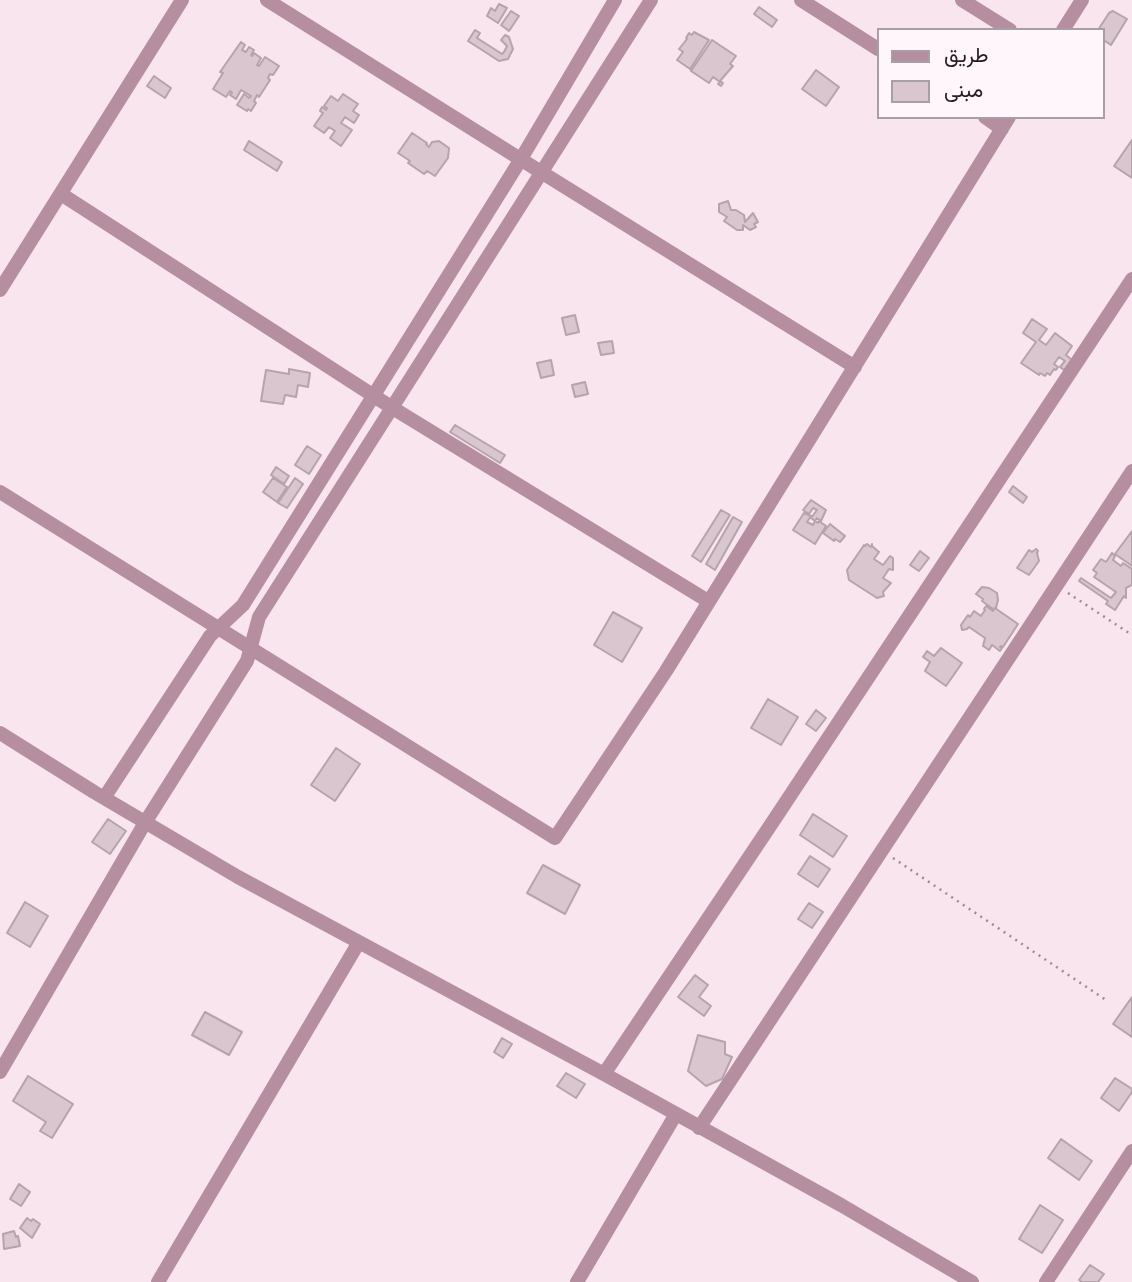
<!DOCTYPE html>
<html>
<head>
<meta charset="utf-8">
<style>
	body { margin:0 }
	#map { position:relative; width:1132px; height:1282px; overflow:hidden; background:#f9e5ee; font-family:"PT Sans",Vazirmatn,sans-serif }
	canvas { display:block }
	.legend { position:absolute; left:877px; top:28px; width:228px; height:91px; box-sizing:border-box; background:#fef6fa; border:2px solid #a79fa3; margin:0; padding:9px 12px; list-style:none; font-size:21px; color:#241d20 }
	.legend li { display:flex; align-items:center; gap:14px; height:35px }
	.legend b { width:35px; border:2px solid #a79fa3 }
</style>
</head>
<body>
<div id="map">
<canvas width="1132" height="1282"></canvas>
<ul class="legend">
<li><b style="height:9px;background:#b58ea0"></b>طريق</li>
<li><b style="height:19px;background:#d9c6ce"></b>مبنى</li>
</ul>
</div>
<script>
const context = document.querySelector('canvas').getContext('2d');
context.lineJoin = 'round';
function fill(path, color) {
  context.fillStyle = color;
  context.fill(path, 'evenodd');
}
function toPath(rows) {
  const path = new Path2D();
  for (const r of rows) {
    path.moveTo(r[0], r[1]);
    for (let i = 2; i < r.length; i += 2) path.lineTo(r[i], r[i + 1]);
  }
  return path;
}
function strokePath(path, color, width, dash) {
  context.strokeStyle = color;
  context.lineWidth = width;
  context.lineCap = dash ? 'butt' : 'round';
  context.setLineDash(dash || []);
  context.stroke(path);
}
const building = toPath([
	[499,4,507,8,498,23,487,16,491,8,495,11,499,4],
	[759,7,777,20,772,27,754,14,759,7],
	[511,11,519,16,509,31,501,25,511,11],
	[1113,11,1127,19,1111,45,1102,39,1102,30,1098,30,1109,13,1113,11],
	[475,30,480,33,477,38,502,54,504,52,507,46,501,40,505,35,509,37,513,49,508,59,499,61,468,41,475,30],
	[694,32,709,40,690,69,677,60,683,52,679,49,687,39,686,38,689,33,692,35,694,32],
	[712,40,736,56,730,64,733,66,720,81,723,83,721,86,718,84,720,82,713,77,709,83,691,71,712,40],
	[241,42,245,45,242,50,246,52,249,47,254,50,251,55,252,56,254,53,261,58,257,65,259,66,265,57,279,66,273,75,270,74,268,78,270,80,259,97,257,95,254,101,256,103,251,111,248,109,247,111,237,105,244,94,249,98,251,96,241,90,236,99,230,95,232,93,230,91,226,97,213,89,223,73,220,72,241,42],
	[816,70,839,87,826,106,802,89,816,70],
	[154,76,171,88,165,98,147,86,154,76],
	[343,94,358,104,353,111,359,115,354,123,345,117,341,123,352,130,341,146,330,138,335,131,329,127,324,133,314,126,323,113,320,111,322,107,326,110,327,108,324,106,331,96,338,101,343,94],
	[412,133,427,143,426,144,429,147,432,142,439,141,449,148,448,158,435,176,427,171,424,174,408,163,410,161,398,153,412,133],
	[1132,140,1132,178,1114,166,1132,140],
	[249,141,282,162,277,171,244,150,249,141],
	[728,201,731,210,736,210,744,215,745,222,753,213,758,222,754,224,756,227,750,230,743,225,743,230,737,230,724,221,727,217,719,212,719,204,728,201],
	[575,315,579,332,566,335,562,318,575,315],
	[1032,319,1047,329,1039,340,1046,345,1055,333,1072,346,1066,355,1072,360,1064,370,1060,367,1065,361,1059,357,1054,364,1058,367,1056,370,1054,369,1050,375,1047,373,1045,376,1040,373,1039,375,1021,363,1036,342,1023,333,1032,319],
	[612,341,614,353,601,355,598,343,612,341],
	[551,360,554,375,541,378,537,363,551,360],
	[289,369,310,373,308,387,298,385,296,397,285,395,283,404,261,401,266,370,289,374,289,369],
	[585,382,588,394,575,397,572,385,585,382],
	[455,425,505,455,500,463,450,432,455,425],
	[307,446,321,455,309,474,295,465,307,446],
	[276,467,289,476,284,484,271,475,276,467],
	[273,478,287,487,277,502,263,492,273,478],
	[295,478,303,484,287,508,278,503,295,478],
	[1013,486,1027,497,1023,503,1009,492,1013,486],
	[811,500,826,510,821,521,817,518,815,521,811,518,817,510,813,508,809,514,803,510,811,500],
	[721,510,730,515,701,562,692,556,721,510],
	[804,513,811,516,807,522,813,525,815,521,818,523,819,521,826,526,815,544,793,530,804,513],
	[733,517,742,522,715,570,706,564,733,517],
	[830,524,845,536,840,542,835,539,834,541,823,533,830,524],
	[1132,531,1132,566,1115,554,1132,531],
	[867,544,871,547,872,544,872,546,879,552,874,559,883,565,890,556,893,558,893,570,889,569,883,578,891,583,883,592,884,596,877,598,849,580,847,570,864,545,865,546,867,544],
	[1036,549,1038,551,1037,553,1039,561,1029,575,1017,568,1029,550,1032,552,1036,549],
	[920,551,929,558,919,571,910,565,920,551],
	[1112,553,1115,556,1113,560,1121,566,1123,563,1132,569,1132,585,1126,588,1126,598,1124,596,1115,610,1106,604,1108,601,1079,581,1081,578,1111,598,1116,592,1094,577,1097,573,1093,570,1101,559,1106,562,1112,553],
	[982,587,989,588,997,593,998,600,996,608,993,609,982,601,983,599,976,594,982,587],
	[986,606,993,611,995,608,1018,624,1003,647,1001,646,1000,647,1002,648,1000,651,992,645,989,650,983,646,985,638,969,627,967,629,962,630,961,625,968,615,970,617,974,611,981,616,985,610,984,609,986,606],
	[613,612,642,628,622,662,594,645,613,612],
	[941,648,962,663,946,686,925,671,930,662,923,657,927,651,934,656,941,648],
	[768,699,798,717,781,745,751,728,768,699],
	[816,710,826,718,816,731,806,724,816,710],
	[336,748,360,764,335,801,311,785,336,748],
	[813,814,847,836,833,857,800,835,813,814],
	[108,819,126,831,110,854,92,842,108,819],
	[810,856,830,869,818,887,798,874,810,856],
	[543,865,580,885,565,914,527,893,543,865],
	[25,902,48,916,30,947,7,933,25,902],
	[809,903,823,912,812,928,798,919,809,903],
	[695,975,708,985,699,997,711,1006,704,1016,678,997,695,975],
	[1132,997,1132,1037,1113,1024,1132,997],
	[205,1012,242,1032,229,1055,192,1035,205,1012],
	[698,1035,725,1042,725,1054,732,1057,722,1079,706,1086,688,1071,698,1035],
	[502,1038,512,1044,503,1058,494,1052,502,1038],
	[566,1073,585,1084,576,1098,557,1086,566,1073],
	[28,1076,73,1104,52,1138,40,1131,46,1122,13,1101,28,1076],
	[1115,1078,1132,1089,1132,1092,1119,1111,1101,1098,1115,1078],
	[1061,1139,1092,1161,1079,1180,1048,1158,1061,1139],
	[19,1184,30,1192,21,1206,10,1199,19,1184],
	[1040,1205,1063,1220,1042,1253,1019,1239,1040,1205],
	[27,1218,31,1221,33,1219,40,1224,32,1238,20,1228,27,1218],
	[14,1231,16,1237,18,1236,20,1246,4,1249,3,1234,14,1231],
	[1090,1265,1104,1274,1098,1282,1082,1282,1079,1280,1090,1265]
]);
const path = toPath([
	[1068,593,1132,635],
	[893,858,1106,1000]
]);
const minor = toPath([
	[267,0,541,172,855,367],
	[801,0,878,49],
	[962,0,1010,30],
	[1063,30,1082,0],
	[985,117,1002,129],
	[61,194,391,407,708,601],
	[0,290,182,0],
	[0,492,555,838,666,671,1009,117],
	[0,733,94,792,238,877,604,1074,841,1205,972,1282],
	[104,798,210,636,243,605,521,159,615,0],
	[0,1072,146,821,247,661,259,617,651,0],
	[604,1074,772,823,1132,279],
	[699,1128,1132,471],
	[158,1282,359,942],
	[577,1282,676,1114],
	[1046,1282,1132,1151]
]);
fill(building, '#d9c6ce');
strokePath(building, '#b6a4ac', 2);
strokePath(path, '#9b8c93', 2.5, [2, 5]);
strokePath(minor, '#b58ea0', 14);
</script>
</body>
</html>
